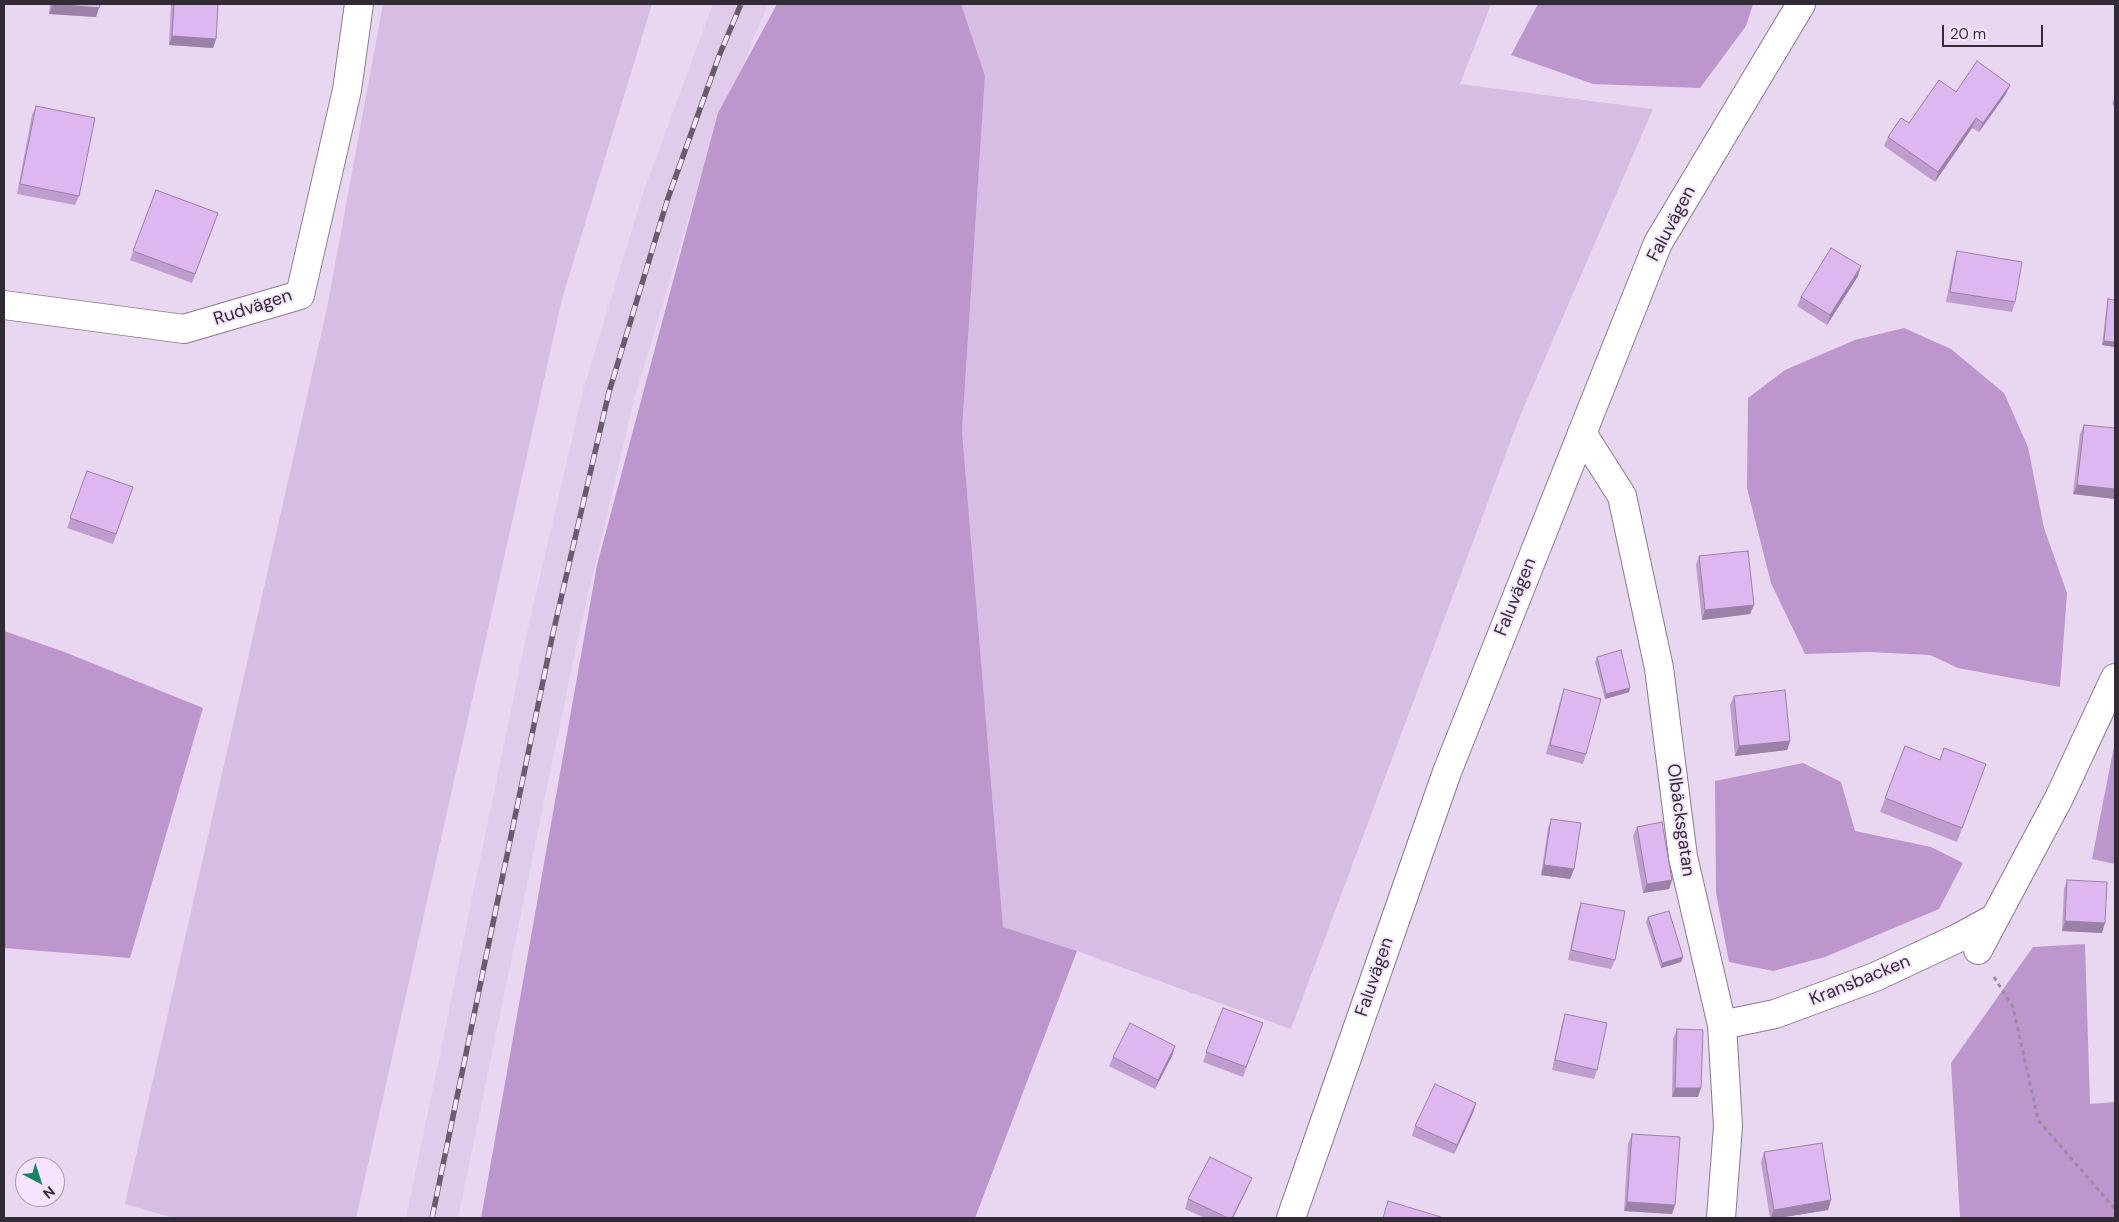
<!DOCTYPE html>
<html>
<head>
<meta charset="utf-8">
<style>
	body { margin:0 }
	#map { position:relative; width:2119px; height:1222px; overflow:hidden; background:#e9d7f1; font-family:"DM Sans",sans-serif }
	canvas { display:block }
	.frame { position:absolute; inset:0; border:5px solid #322b35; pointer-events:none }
	.north { position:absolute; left:15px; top:1157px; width:50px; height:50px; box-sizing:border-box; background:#f6e4fe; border:1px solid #a89aae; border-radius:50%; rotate:140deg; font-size:14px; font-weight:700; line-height:20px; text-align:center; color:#322b35 }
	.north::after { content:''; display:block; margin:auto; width:18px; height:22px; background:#1a8562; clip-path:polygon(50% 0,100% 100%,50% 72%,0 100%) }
	.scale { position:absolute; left:1942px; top:25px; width:101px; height:22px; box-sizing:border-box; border:2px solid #322b35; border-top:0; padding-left:6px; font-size:15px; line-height:18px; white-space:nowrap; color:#322b35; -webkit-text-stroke:4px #f6e4fe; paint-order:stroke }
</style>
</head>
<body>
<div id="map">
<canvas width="2119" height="1222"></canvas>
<div class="frame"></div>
<div class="north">N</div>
<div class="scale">20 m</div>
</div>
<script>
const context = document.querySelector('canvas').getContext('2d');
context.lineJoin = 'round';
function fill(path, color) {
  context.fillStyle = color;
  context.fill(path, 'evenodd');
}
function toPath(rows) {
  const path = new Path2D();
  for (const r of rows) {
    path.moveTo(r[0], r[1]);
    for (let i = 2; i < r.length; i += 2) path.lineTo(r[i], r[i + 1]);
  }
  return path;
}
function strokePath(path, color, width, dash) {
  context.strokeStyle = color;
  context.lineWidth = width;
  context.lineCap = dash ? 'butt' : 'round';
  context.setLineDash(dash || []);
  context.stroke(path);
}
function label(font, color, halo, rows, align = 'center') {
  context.font = font + ' "DM Sans",sans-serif';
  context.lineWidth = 4;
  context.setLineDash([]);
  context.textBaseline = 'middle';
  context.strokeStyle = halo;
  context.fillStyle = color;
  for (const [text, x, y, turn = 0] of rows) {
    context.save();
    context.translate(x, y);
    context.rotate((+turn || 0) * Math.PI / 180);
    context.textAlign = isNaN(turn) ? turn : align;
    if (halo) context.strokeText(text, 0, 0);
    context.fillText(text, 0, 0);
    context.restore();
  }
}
const built = toPath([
	[713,4,768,4,743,65,692,206,634,400,578,638,458,1218,406,1218,528,628,584,387,644,190]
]);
const green = toPath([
	[383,4,652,4,562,299,356,1218,174,1218,125,1204,327,308],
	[961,4,1491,4,1460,84,1653,109,1520,416,1291,1029,1077,951,1003,927,962,431,985,76]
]);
const forest = toPath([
	[777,4,961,4,985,76,962,431,1003,927,1077,951,975,1218,481,1218,597,565,718,113],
	[1538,4,1753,4,1746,26,1700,88,1593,84,1511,55],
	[1904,328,1951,349,2004,393,2028,447,2044,528,2067,593,2060,687,1958,668,1930,655,1869,652,1805,654,1771,583,1747,488,1748,398,1785,370,1855,340],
	[4,631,62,651,203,708,130,958,4,948],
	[2115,741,2115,864,2092,859],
	[1803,763,1841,782,1855,831,1931,847,1963,863,1939,909,1825,957,1773,971,1729,962,1716,893,1715,781],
	[2085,944,2090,1104,2115,1102,2115,1218,1960,1218,1951,1063,2033,947]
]);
const path = toPath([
	[1994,977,2013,1007,2038,1120,2115,1209]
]);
const minor = toPath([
	[4,305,184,329,300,295,347,90,359,4],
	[1582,433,1622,496,1659,668,1683,857,1722,1025,1728,1126,1721,1218],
	[1978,950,2059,798,2115,678],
	[1722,1025,1775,1014,1875,977,1958,938,1993,919]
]);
const tertiary = toPath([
	[1291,1218,1447,772,1658,243,1801,4]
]);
const rail = toPath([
	[432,1218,553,633,609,392,668,198,719,56,741,4]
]);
const wall = toPath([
	[50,4,100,4,96,17,49,14],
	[171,4,218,4,216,39,213,48,169,45],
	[1956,92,2006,94,1979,132,1972,128,1935,182,1884,146,1888,137],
	[2115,96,2115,107,2112,104],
	[36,106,79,196,75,205,17,194,32,115],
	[156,190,218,213,192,283,130,260],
	[1957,251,2015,302,2012,312,1946,302,1954,261],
	[1858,276,1827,325,1797,306,1801,297],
	[2108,299,2115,347,2102,345,2107,304],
	[2084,425,2115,428,2115,499,2073,494,2080,434],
	[87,471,133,487,113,544,67,528],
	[1699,556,1750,614,1702,620,1696,565],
	[1597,657,1629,692,1605,699,1595,662],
	[1564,689,1586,754,1583,764,1546,754,1561,698],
	[1734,696,1790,741,1787,750,1735,756,1730,705],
	[1905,746,1940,760,1986,764,1957,842,1880,812],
	[1551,819,1574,869,1570,879,1541,875,1548,828],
	[1637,827,1672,880,1669,889,1643,893,1633,836],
	[2067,880,2102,933,2062,931,2064,889],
	[1581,903,1615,960,1611,969,1568,960,1578,912],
	[1648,917,1683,957,1681,962,1661,968,1646,922],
	[1223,1008,1263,1023,1243,1077,1203,1062],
	[1565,1014,1597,1070,1594,1079,1552,1070,1562,1024],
	[1677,1029,1698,1097,1672,1097,1673,1039],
	[1175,1046,1172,1056,1155,1089,1109,1066,1113,1057],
	[1476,1103,1473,1113,1454,1154,1412,1136,1415,1126],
	[1632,1134,1675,1205,1672,1214,1624,1211,1628,1144],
	[1764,1152,1828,1210,1778,1218,1770,1218,1761,1162],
	[1248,1187,1233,1218,1205,1218,1185,1209,1188,1199]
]);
const shadedWall = toPath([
	[53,4,99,8,96,17,49,14],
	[172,36,216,39,213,48,169,45],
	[2010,85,2006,94,1979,132,1983,123],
	[1976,118,1972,128,1935,182,1938,172],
	[1861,266,1858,276,1827,325,1830,315],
	[2104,341,2115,342,2115,347,2102,345],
	[2077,485,2115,489,2115,499,2073,494],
	[1754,605,1750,614,1702,620,1705,610],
	[1630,688,1629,692,1605,699,1606,694],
	[1790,741,1787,750,1735,756,1739,746],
	[1544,865,1574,869,1570,879,1541,875],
	[1672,880,1669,889,1643,893,1647,884],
	[2065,921,2105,923,2102,933,2062,931],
	[1683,957,1681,962,1661,968,1662,963],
	[1175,1046,1172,1056,1155,1089,1158,1080],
	[1675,1088,1701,1088,1698,1097,1672,1097],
	[1476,1103,1473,1113,1454,1154,1457,1145],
	[1252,1178,1248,1187,1233,1218,1232,1218],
	[1831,1200,1828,1210,1778,1218,1771,1218,1774,1210],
	[1627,1202,1675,1205,1672,1214,1624,1211]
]);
const building = toPath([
	[53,4,100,4,99,8,53,4],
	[174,4,218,4,216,39,172,36,174,4],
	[1977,61,2010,85,1983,123,1976,118,1938,172,1888,137,1901,118,1909,123,1939,80,1956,92,1977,61],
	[36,106,95,118,79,196,20,184,36,106],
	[156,190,218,213,195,274,133,251,156,190],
	[1831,248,1861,266,1830,315,1801,297,1831,248],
	[1957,251,2022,262,2015,302,1950,292,1957,251],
	[2108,299,2115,300,2115,342,2104,341,2108,299],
	[2084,425,2115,428,2115,489,2077,485,2084,425],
	[87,471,133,487,116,534,70,518,87,471],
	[1748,551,1754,605,1705,610,1699,556,1748,551],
	[1621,650,1630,688,1606,694,1597,657,1621,650],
	[1564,689,1601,699,1586,754,1550,745,1564,689],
	[1785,690,1790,741,1739,746,1734,696,1785,690],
	[1905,746,1940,760,1944,748,1986,764,1962,828,1885,798,1905,746],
	[1551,819,1581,823,1574,869,1544,865,1551,819],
	[1662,822,1672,880,1647,884,1637,827,1662,822],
	[2067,880,2107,882,2105,923,2065,921,2067,880],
	[1581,903,1625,911,1615,960,1571,950,1581,903],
	[1669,911,1683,957,1662,963,1648,917,1669,911],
	[1223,1008,1263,1023,1246,1067,1206,1052,1223,1008],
	[1565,1014,1607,1023,1597,1070,1555,1060,1565,1014],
	[1130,1023,1175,1046,1158,1080,1113,1057,1130,1023],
	[1677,1029,1703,1030,1701,1088,1675,1088,1677,1029],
	[1435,1084,1476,1103,1457,1145,1415,1126,1435,1084],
	[1632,1134,1680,1137,1675,1205,1627,1202,1632,1134],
	[1822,1143,1831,1200,1774,1210,1764,1152,1822,1143],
	[1210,1157,1252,1178,1232,1218,1228,1218,1188,1199,1210,1157],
	[1388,1201,1441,1217,1441,1218,1383,1218,1388,1201]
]);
const streetNames = [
	["Faluvägen",1672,224,-62],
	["Rudvägen",253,308,-18],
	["Faluvägen",1516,597,-68],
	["Olbäcksgatan",1680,820,82],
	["Faluvägen",1375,977,-71],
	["Kransbacken",1860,981,-22]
];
fill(built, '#e1cbeb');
fill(green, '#d7bde3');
fill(forest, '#bc96cd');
strokePath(minor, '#8b7a92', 30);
strokePath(tertiary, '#8b7a92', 30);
strokePath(path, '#998c9f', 3, [4, 4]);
strokePath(minor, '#fff', 28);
strokePath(tertiary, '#fff', 28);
strokePath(rail, '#665c6b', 5.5);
strokePath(rail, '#f6e4fe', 4, [11]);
fill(wall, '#bf9dce');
fill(shadedWall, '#9b80a8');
fill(building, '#deb7f0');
strokePath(building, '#9b80a8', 1);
label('18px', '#322b35', '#f6e4fe', streetNames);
</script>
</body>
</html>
